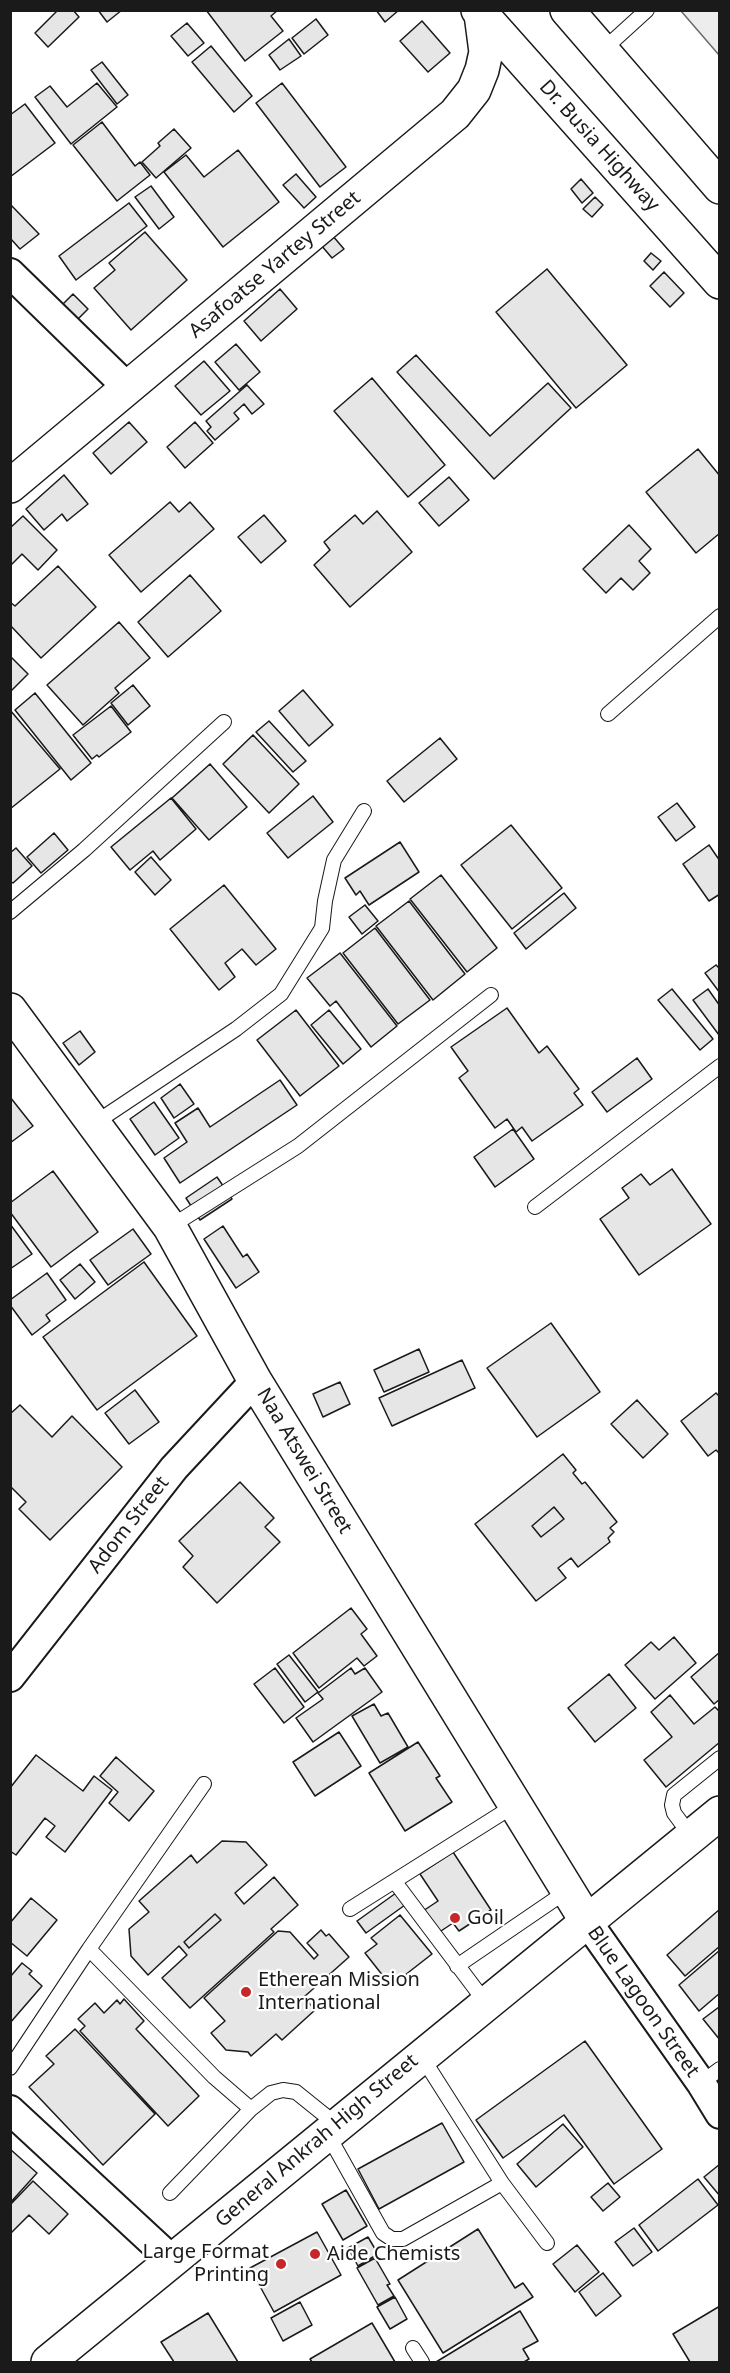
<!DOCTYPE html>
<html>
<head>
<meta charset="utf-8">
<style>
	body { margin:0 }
	#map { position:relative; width:730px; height:2373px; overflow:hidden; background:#fff; font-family:"Noto Sans",sans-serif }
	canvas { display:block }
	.frame { position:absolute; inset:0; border:12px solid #1a1a1a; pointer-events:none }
</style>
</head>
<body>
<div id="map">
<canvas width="730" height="2373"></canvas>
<div class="frame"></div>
</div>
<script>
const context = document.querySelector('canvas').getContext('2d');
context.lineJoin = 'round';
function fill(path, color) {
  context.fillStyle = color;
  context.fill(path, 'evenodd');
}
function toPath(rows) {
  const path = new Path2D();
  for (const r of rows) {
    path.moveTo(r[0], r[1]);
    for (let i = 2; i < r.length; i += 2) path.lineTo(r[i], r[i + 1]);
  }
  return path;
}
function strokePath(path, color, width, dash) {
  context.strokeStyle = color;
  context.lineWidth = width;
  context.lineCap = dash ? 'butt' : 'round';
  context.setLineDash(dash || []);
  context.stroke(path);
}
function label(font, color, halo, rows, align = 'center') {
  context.font = font + ' "Noto Sans",sans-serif';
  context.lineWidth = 4.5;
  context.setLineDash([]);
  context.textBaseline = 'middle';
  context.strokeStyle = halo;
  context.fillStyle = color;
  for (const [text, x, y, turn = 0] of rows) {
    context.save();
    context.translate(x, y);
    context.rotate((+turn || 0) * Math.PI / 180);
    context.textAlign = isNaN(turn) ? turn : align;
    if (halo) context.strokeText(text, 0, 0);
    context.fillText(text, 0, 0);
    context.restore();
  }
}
const parking = toPath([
	[681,11,719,11,719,55,681,11]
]);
const building = toPath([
	[58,10,73,10,79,17,48,47,35,33,58,10],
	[98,10,122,10,107,22,98,10],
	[206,10,278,10,271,16,283,31,245,61,206,10],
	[376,10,399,10,385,22,376,10],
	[316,19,328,35,304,54,292,38,316,19],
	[422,21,450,53,428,72,400,41,422,21],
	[187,23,204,43,188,56,171,36,187,23],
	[289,39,301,56,280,70,269,55,289,39],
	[211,46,252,96,234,112,192,62,211,46],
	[102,62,128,95,117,104,91,70,102,62],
	[97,83,117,107,71,144,35,97,50,86,67,107,97,83],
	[282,83,346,167,320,187,256,103,282,83],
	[25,104,55,143,10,177,10,115,25,104],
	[102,122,135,166,140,162,150,175,117,201,73,145,102,122],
	[174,129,191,148,156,178,142,162,160,146,158,143,174,129],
	[238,150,279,202,223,247,164,172,186,155,204,177,238,150],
	[296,174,316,197,304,208,283,185,296,174],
	[581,179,593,193,582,203,571,189,581,179],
	[151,186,174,217,159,229,135,197,151,186],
	[595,197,603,205,592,217,583,209,595,197],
	[129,203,147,226,76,280,59,256,129,203],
	[10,204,39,234,20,249,10,238,10,204],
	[145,232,187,280,131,330,94,288,115,270,109,263,145,232],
	[332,235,344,249,332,258,321,245,332,235],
	[651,253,661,261,653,270,644,261,651,253],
	[547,269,627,365,576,408,496,312,547,269],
	[664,272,684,293,670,307,650,286,664,272],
	[280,289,297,309,261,341,244,321,280,289],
	[73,294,88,309,76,321,61,306,73,294],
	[236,344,260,372,239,390,215,362,236,344],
	[416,355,490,436,548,383,571,408,494,479,397,372,416,355],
	[204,361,230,391,201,415,175,386,204,361],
	[372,378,445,465,408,497,334,411,372,378],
	[247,385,264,404,252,414,244,404,234,413,239,419,215,440,207,431,211,427,206,421,247,385],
	[129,422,147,442,111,474,93,453,129,422],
	[195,422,213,443,185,468,167,447,195,422],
	[698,449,720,476,720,533,696,553,646,492,698,449],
	[64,475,88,504,67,521,62,514,44,530,26,509,64,475],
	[449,477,469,500,439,526,419,503,449,477],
	[170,502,179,512,190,502,214,529,141,592,109,555,170,502],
	[377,511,412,552,350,607,314,565,330,550,324,542,355,515,363,524,377,511],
	[264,515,286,541,261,563,238,537,264,515],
	[23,516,57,550,38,570,22,554,10,566,10,528,23,516],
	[629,525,651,549,639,561,650,573,633,590,621,578,606,593,583,569,629,525],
	[58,566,96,607,41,658,10,625,10,602,15,606,58,566],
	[190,575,221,611,168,657,138,622,190,575],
	[119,622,150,658,115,688,119,693,83,725,47,685,119,622],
	[10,656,28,674,10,692,10,656],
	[133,685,150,706,128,725,111,703,133,685],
	[303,690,333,725,309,746,279,711,303,690],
	[35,693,91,763,71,780,15,710,35,693],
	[111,706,131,732,99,757,97,755,92,759,73,735,111,706],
	[10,710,60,769,10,809,10,710],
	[269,721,306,761,293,772,256,732,269,721],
	[253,735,299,784,269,813,223,764,253,735],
	[440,738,457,759,404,802,387,781,440,738],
	[210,764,247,807,209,840,172,798,210,764],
	[313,796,333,822,288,858,267,833,313,796],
	[171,798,196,829,160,860,153,851,130,870,111,847,171,798],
	[677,803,695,827,676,841,658,817,677,803],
	[511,825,562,888,512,929,461,865,511,825],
	[54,833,68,850,41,873,27,857,54,833],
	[400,842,419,872,369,905,360,891,356,895,345,878,400,842],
	[709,845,720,861,720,894,709,901,683,864,709,845],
	[16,848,32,866,13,883,10,881,10,853,16,848],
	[151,857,171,880,155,895,135,872,151,857],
	[441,875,497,948,467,972,410,899,441,875],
	[224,885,276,949,256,965,242,949,225,963,235,977,219,990,170,929,224,885],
	[564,893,576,908,526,949,514,933,564,893],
	[409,901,465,974,433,1000,376,926,409,901],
	[365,905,378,921,362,934,349,917,365,905],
	[375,928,430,1000,398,1024,343,953,375,928],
	[340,953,397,1026,371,1047,336,1001,330,1006,307,978,340,953],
	[716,965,720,969,720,993,705,973,716,965],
	[672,989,713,1039,700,1050,658,1000,672,989],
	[708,989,720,1006,719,1035,693,1000,708,989],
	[507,1008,539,1053,547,1046,579,1089,574,1093,583,1105,532,1141,522,1127,516,1132,507,1119,495,1128,459,1078,468,1071,451,1047,507,1008],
	[296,1010,339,1066,300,1096,257,1040,296,1010],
	[329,1010,361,1049,343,1064,311,1025,329,1010],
	[80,1031,95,1052,79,1065,63,1043,80,1031],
	[637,1058,652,1079,607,1112,592,1092,637,1058],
	[280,1080,297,1105,180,1183,164,1158,187,1142,175,1123,198,1108,210,1127,280,1080],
	[180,1084,194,1104,174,1118,161,1098,180,1084],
	[10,1097,33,1126,10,1143,10,1097],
	[154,1102,179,1138,155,1155,130,1119,154,1102],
	[513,1129,534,1159,495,1187,474,1157,513,1129],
	[672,1169,711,1224,639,1275,600,1219,629,1198,622,1188,641,1174,650,1185,672,1169],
	[53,1171,98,1232,51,1267,10,1212,10,1203,53,1171],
	[217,1177,232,1199,200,1220,186,1198,217,1177],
	[10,1224,32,1254,10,1269,10,1224],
	[223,1226,243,1257,247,1254,259,1272,236,1288,204,1239,223,1226],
	[133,1229,151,1254,108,1285,90,1260,133,1229],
	[144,1262,197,1336,97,1410,43,1337,144,1262],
	[80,1264,95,1282,75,1299,60,1280,80,1264],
	[47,1273,66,1300,46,1315,50,1321,32,1335,10,1305,10,1300,47,1273],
	[551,1323,600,1392,537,1437,487,1368,551,1323],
	[419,1349,429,1372,384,1392,374,1370,419,1349],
	[462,1360,475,1388,392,1426,379,1398,462,1360],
	[340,1382,350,1404,323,1417,313,1394,340,1382],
	[135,1390,159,1422,129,1444,105,1413,135,1390],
	[716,1393,720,1397,720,1454,716,1450,708,1456,681,1421,716,1393],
	[637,1400,668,1434,643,1458,611,1424,637,1400],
	[20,1405,52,1437,72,1416,122,1467,50,1540,19,1509,26,1502,10,1486,10,1414,20,1405],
	[563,1454,576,1470,573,1473,582,1484,585,1482,617,1522,610,1528,614,1532,608,1538,610,1542,578,1567,571,1558,558,1568,566,1578,536,1601,475,1524,563,1454],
	[554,1507,564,1519,541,1537,532,1526,554,1507],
	[240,1482,274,1518,265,1527,280,1542,217,1603,183,1567,193,1556,179,1541,240,1482],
	[554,1507,564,1519,541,1537,532,1526,554,1507],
	[351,1608,367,1629,361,1634,377,1656,364,1666,357,1658,319,1688,293,1653,351,1608],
	[674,1637,696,1663,655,1699,625,1665,651,1642,659,1650,674,1637],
	[720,1652,720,1699,714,1704,691,1677,720,1652],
	[289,1655,318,1692,305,1702,277,1664,289,1655],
	[275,1668,304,1707,284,1723,254,1684,275,1668],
	[351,1668,355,1674,365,1668,382,1692,313,1742,296,1718,323,1699,318,1693,351,1668],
	[609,1674,636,1708,595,1742,568,1708,609,1674],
	[670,1695,694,1724,715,1707,720,1712,720,1742,666,1787,644,1760,672,1737,651,1712,670,1695],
	[374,1704,381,1716,388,1713,408,1747,380,1763,352,1716,374,1704],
	[339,1732,361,1766,315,1796,293,1762,339,1732],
	[418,1742,440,1776,436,1778,452,1802,405,1831,369,1773,418,1742],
	[36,1755,83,1791,94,1776,112,1790,65,1852,46,1837,55,1826,45,1818,16,1855,10,1851,10,1788,36,1755],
	[116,1757,154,1791,129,1821,109,1803,118,1792,100,1776,116,1757],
	[222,1841,246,1842,267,1865,235,1893,244,1904,274,1877,298,1905,271,1929,274,1932,190,2008,162,1978,187,1955,179,1946,148,1975,131,1956,129,1929,149,1912,139,1901,191,1855,197,1863,222,1841],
	[215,1914,221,1920,189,1948,184,1942,215,1914],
	[453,1852,491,1910,459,1931,453,1923,435,1935,420,1913,438,1901,420,1874,453,1852],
	[396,1893,405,1905,366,1933,357,1921,396,1893],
	[31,1898,57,1920,27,1956,10,1942,10,1923,31,1898],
	[720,1909,720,1946,685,1976,667,1955,720,1909],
	[215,1914,221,1920,189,1948,184,1942,215,1914],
	[400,1915,432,1954,391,1986,365,1953,377,1944,371,1938,400,1915],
	[321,1930,326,1936,329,1934,349,1957,304,1997,315,2010,282,2040,276,2034,251,2056,248,2052,226,2050,211,2033,225,2021,204,1998,278,1931,290,1932,314,1959,318,1955,307,1943,321,1930],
	[720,1950,720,1993,699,2011,679,1985,720,1950],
	[22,1963,32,1971,29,1974,42,1986,10,2023,10,1977,22,1963],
	[124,1999,144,2021,136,2029,199,2096,168,2126,80,2031,85,2026,78,2019,95,2003,104,2013,117,2000,120,2004,124,1999],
	[719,2007,720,2007,720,2040,703,2019,719,2007],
	[75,2029,155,2114,103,2165,29,2087,54,2064,46,2056,75,2029],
	[585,2041,662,2149,614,2184,564,2115,503,2158,476,2120,585,2041],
	[442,2123,464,2162,379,2209,358,2169,442,2123],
	[563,2124,583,2147,536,2187,517,2164,563,2124],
	[10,2149,37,2173,10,2203,10,2149],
	[720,2164,720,2196,704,2177,720,2164],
	[698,2179,718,2205,658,2251,639,2225,698,2179],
	[33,2181,68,2214,49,2234,29,2215,10,2234,10,2205,33,2181],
	[608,2183,620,2197,603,2211,591,2197,608,2183],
	[346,2190,367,2226,343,2240,322,2204,346,2190],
	[634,2228,652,2252,633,2266,615,2242,634,2228],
	[478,2229,515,2288,523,2283,533,2297,443,2353,398,2280,478,2229],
	[317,2232,341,2275,274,2312,250,2268,317,2232],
	[368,2237,378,2254,358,2266,348,2248,368,2237],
	[577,2245,599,2272,575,2292,553,2264,577,2245],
	[375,2258,390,2284,387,2285,394,2296,378,2305,357,2268,375,2258],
	[603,2273,621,2296,596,2316,579,2292,603,2273],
	[395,2297,407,2319,390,2329,377,2307,395,2297],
	[300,2302,312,2325,283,2341,271,2318,300,2302],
	[720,2306,720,2362,690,2362,673,2334,720,2306],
	[520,2311,538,2341,523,2349,529,2359,524,2362,436,2362,520,2311],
	[208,2313,238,2362,174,2362,161,2342,208,2313],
	[372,2323,395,2362,312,2362,310,2359,372,2323]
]);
const service = toPath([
	[602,51,647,10],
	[608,714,720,616],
	[10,912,84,850,224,722],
	[95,1123,236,1029,281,994,322,928,325,901,334,860,364,811],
	[535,1207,720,1066],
	[170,1227,298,1146,491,995],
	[691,1836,674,1813,672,1805,674,1795,720,1758],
	[395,1882,486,2003],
	[350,1909,515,1805],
	[89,1949,214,2077,251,2109,271,2093,283,2090,296,2092,337,2125],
	[457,1966,567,1891],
	[422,2057,502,2183,547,2243],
	[10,2068,89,1949,204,1784],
	[701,2083,720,2069],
	[327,2133,383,2233,392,2239,403,2239,502,2183],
	[170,2193,251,2109],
	[413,2348,422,2362]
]);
const minor = toPath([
	[10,273,128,388],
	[10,1677,174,1468,255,1381],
	[586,1920,701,2083,720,2114],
	[10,2110,172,2260]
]);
const tertiary = toPath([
	[10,486,455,114,474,90,482,70,486,52,481,14],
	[10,1010,170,1227,255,1381,586,1920]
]);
const secondary = toPath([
	[48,2362,720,1813]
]);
const trunk = toPath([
	[478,10,720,282],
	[567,10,720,187]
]);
const markers = [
	[455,1918,6,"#c62828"],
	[246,1992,6,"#c62828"],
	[315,2254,6,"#c62828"],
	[281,2264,6,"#c62828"]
];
const streetNames = [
	["Dr. Busia Highway",599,146,48],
	["Asafoatse Yartey Street",275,265,-40],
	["Naa Atswei Street",304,1461,59],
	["Adom Street",129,1525,-52],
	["Blue Lagoon Street",643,2002,55],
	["General Ankrah High Street",317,2141,-40]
];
const poiNames = [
	["Goil",467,1918],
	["Etherean Mission",258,1980],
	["International",258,2003],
	["Large Format",269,2252,"right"],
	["Printing",269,2275,"right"],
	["Aide Chemists",327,2254]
];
fill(parking, '#ededed');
strokePath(parking, '#6a6a6a', 1.5);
fill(building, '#e6e6e6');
strokePath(building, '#1a1a1a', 1.5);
strokePath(service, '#1a1a1a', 16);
strokePath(minor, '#1a1a1a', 32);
strokePath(tertiary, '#1a1a1a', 36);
strokePath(secondary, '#1a1a1a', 36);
strokePath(trunk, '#1a1a1a', 36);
strokePath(service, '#fff', 14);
strokePath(minor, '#fff', 28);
strokePath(tertiary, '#fff', 33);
strokePath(secondary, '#fff', 33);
strokePath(trunk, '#fff', 33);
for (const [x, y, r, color] of markers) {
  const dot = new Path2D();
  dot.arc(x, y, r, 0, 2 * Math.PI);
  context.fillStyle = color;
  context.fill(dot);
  strokePath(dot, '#fff', 2);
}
label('20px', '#1a1a1a', '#fff', streetNames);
label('20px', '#1a1a1a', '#fff', poiNames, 'left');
</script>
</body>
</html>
